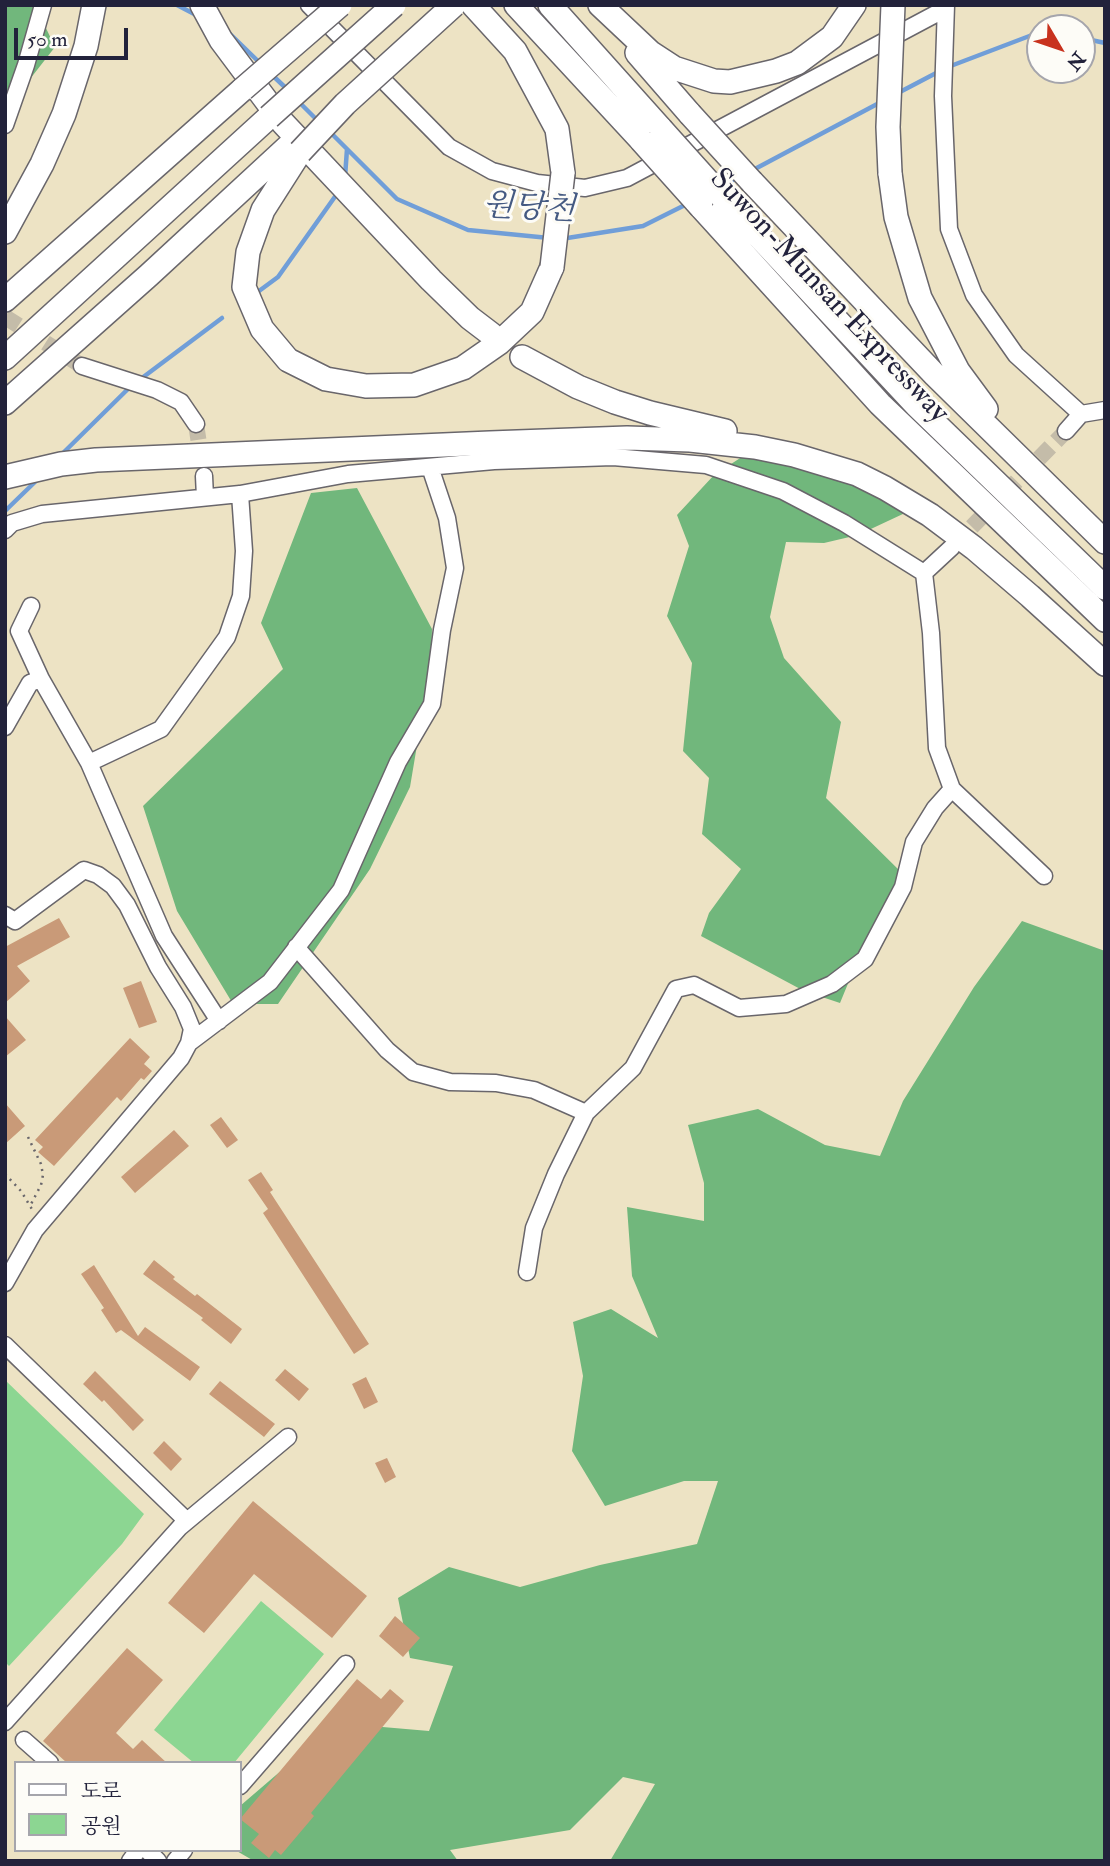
<!DOCTYPE html>
<html>
<head>
<meta charset="utf-8">
<style>
	body { margin:0 }
	#map { position:relative; width:1110px; height:1866px; overflow:hidden; background:#ede3c4; font-family:"IM FELL Double Pica","Noto Serif KR",serif }
	canvas { display:block }
	.frame { position:absolute; inset:0; border:7px solid #22223b; pointer-events:none }
	.legend { position:absolute; left:14px; top:1761px; width:228px; height:91px; box-sizing:border-box; background:#fdfcf7; border:2px solid #a5a5ac; margin:0; padding:9px 12px; list-style:none; font-size:21px; color:#22223b }
	.legend li { display:flex; align-items:center; gap:14px; height:35px }
	.legend b { width:35px; border:2px solid #a5a5ac }
	.north { position:absolute; left:1026px; top:14px; width:70px; height:70px; box-sizing:border-box; background:#fdfcf7; border:2px solid #a5a5ac; border-radius:50%; rotate:129deg; font-size:19px; font-weight:700; line-height:28px; text-align:center; color:#22223b }
	.north::after { content:''; display:block; margin:auto; width:24px; height:32px; background:#c8321e; clip-path:polygon(50% 0,100% 100%,50% 72%,0 100%) }
	.scale { position:absolute; left:14px; top:28px; width:114px; height:32px; box-sizing:border-box; border:4px solid #22223b; border-top:0; padding-left:9px; font-size:21px; line-height:24px; white-space:nowrap; color:#22223b; -webkit-text-stroke:5px #fdfcf7; paint-order:stroke }
</style>
</head>
<body>
<div id="map">
<canvas width="1110" height="1866"></canvas>
<div class="frame"></div>
<ul class="legend">
<li><b style="height:9px;background:#fff"></b>도로</li>
<li><b style="height:19px;background:#8cd692"></b>공원</li>
</ul>
<div class="north">N</div>
<div class="scale">50 m</div>
</div>
<script>
const context = document.querySelector('canvas').getContext('2d');
context.lineJoin = 'round';
function fill(path, color) {
  context.fillStyle = color;
  context.fill(path, 'evenodd');
}
function toPath(rows) {
  const path = new Path2D();
  for (const r of rows) {
    path.moveTo(r[0], r[1]);
    for (let i = 2; i < r.length; i += 2) path.lineTo(r[i], r[i + 1]);
  }
  return path;
}
function strokePath(path, color, width, dash) {
  context.strokeStyle = color;
  context.lineWidth = width;
  context.lineCap = dash ? 'butt' : 'round';
  context.setLineDash(dash || []);
  context.stroke(path);
}
function label(font, color, halo, rows, align = 'center') {
  context.font = font + ' "IM FELL Double Pica","Noto Serif KR",serif';
  context.lineWidth = 6;
  context.setLineDash([]);
  context.textBaseline = 'middle';
  context.strokeStyle = halo;
  context.fillStyle = color;
  for (const [text, x, y, turn = 0] of rows) {
    context.save();
    context.translate(x, y);
    context.rotate((+turn || 0) * Math.PI / 180);
    context.textAlign = isNaN(turn) ? turn : align;
    if (halo) context.strokeText(text, 0, 0);
    context.fillText(text, 0, 0);
    context.restore();
  }
}
const green = toPath([
	[5,1380,144,1514,122,1544,9,1666,5,1662],
	[261,1601,324,1654,234,1763,194,1763,154,1730]
]);
const forest = toPath([
	[5,5,35,5,55,47,5,111],
	[748,453,808,466,920,506,858,535,824,543,786,542,770,617,784,658,841,722,826,798,902,873,868,935,840,1003,804,991,701,936,709,913,741,869,702,834,709,778,683,751,692,663,667,616,689,546,677,515,714,475],
	[357,488,432,629,431,662,410,787,370,869,278,1004,233,1004,177,911,143,806,283,669,261,623,311,493],
	[1022,921,1105,951,1105,1861,610,1861,655,1784,623,1777,570,1830,450,1850,458,1861,254,1861,235,1850,240,1850,240,1806,304,1751,371,1726,429,1731,453,1666,410,1658,398,1598,449,1567,520,1587,600,1565,697,1544,718,1481,684,1481,605,1506,572,1451,583,1376,573,1322,611,1309,658,1338,632,1276,627,1207,704,1221,704,1183,688,1125,758,1109,825,1145,880,1156,903,1101,974,987]
]);
const stream = toPath([
	[177,5,198,16],
	[227,31,261,64],
	[1082,38,1105,43],
	[948,67,1040,32],
	[270,73,289,91],
	[898,93,940,71],
	[297,100,318,121],
	[330,132,397,199,468,230,549,238],
	[753,170,881,102],
	[345,177,347,149],
	[722,186,739,177],
	[561,239,643,226,689,203],
	[259,291,278,277,339,191],
	[138,381,222,318],
	[60,456,131,386],
	[5,511,37,480]
]);
const building = toPath([
	[59,918,70,937,17,966,30,981,5,1003,5,947],
	[141,981,157,1022,139,1028,123,988],
	[5,1016,26,1040,5,1057],
	[130,1038,150,1057,144,1064,152,1071,144,1080,141,1078,121,1101,117,1097,54,1166,38,1152,43,1147,35,1140],
	[5,1103,25,1126,5,1144],
	[221,1117,238,1140,227,1148,210,1125],
	[174,1130,189,1146,135,1193,121,1177],
	[261,1172,273,1190,270,1192,369,1344,354,1354,263,1213,268,1209,248,1180],
	[154,1260,175,1277,173,1279,195,1296,197,1294,242,1329,231,1344,201,1320,203,1318,143,1274],
	[94,1265,138,1336,145,1327,200,1367,190,1381,121,1330,116,1333,101,1310,104,1308,81,1274],
	[285,1369,309,1389,299,1401,275,1380],
	[95,1371,144,1420,133,1431,104,1400,102,1402,83,1384],
	[366,1377,378,1402,364,1409,352,1384],
	[220,1381,275,1424,264,1437,209,1394],
	[164,1441,182,1459,171,1471,153,1453],
	[387,1458,396,1477,385,1483,375,1463],
	[253,1501,367,1596,332,1638,254,1574,204,1633,168,1603],
	[395,1616,420,1638,403,1657,379,1636],
	[127,1648,163,1680,116,1733,133,1749,142,1740,167,1763,67,1763,43,1741],
	[357,1679,381,1699,390,1689,404,1701,311,1813,314,1816,281,1855,275,1850,269,1858,251,1843,259,1834,240,1819]
]);
const minorTunnel = toPath([
	[5,317,82,366],
	[196,424,202,463],
	[955,544,1066,431]
]);
const path = toPath([
	[28,1137,41,1164,43,1175,41,1185,30,1206],
	[5,1174,21,1191,33,1211]
]);
const minor = toPath([
	[309,5,449,147,492,171,537,183,585,188,627,178,945,9],
	[946,5,943,96,949,229,974,295,1016,355,1081,414],
	[5,125,26,65,43,5],
	[82,366,157,390,181,402,196,424],
	[1066,431,1081,414,1105,410],
	[204,476,205,497],
	[5,530,12,523,42,514,240,494,348,474,494,461,613,457,706,465,783,491,844,523,924,573,952,547],
	[924,573,931,633,937,748,952,789,1044,876],
	[31,606,19,631,41,679,89,763,164,936,219,1021],
	[5,727,30,683,41,679],
	[89,763,161,729,227,637,241,596,244,551,240,494],
	[5,915,15,921,84,870,98,875,113,886,127,905,158,967,183,1007,192,1029,189,1043,181,1058,35,1230,5,1283],
	[296,947,387,1050,413,1072,450,1082,496,1083,534,1090,586,1113],
	[189,1043,270,982,341,890,398,762,432,704,442,630,455,568,447,518,430,467],
	[527,1272,534,1228,556,1174,586,1113,633,1068,676,989,694,985,739,1008,786,1004,832,984,865,959,903,887,914,842,935,808,952,789],
	[5,1345,187,1521],
	[5,1722,180,1527,288,1437],
	[24,1740,50,1763],
	[240,1786,346,1664],
	[147,1850,158,1861],
	[130,1861,138,1850],
	[175,1861,184,1850]
]);
const highway = toPath([
	[202,5,221,40,283,123,431,280,470,318,491,334],
	[473,5,515,51,557,129,563,173],
	[516,5,641,140],
	[550,5,661,129],
	[600,5,651,53,674,68,714,81,730,82,776,71,797,63,832,37,854,5],
	[637,53,690,114],
	[300,152,263,210,248,252,244,287,262,329,288,360,326,379,366,386,414,385,463,368,499,343,532,312,552,267],
	[890,173,896,217,920,298,958,371,986,409],
	[752,182,935,375,1105,542],
	[722,197,916,405,1105,588],
	[701,207,880,404,1105,620],
	[5,232,42,164,64,114,86,46,94,5],
	[5,300,243,89],
	[522,357,578,387,615,402,650,413,725,431],
	[5,358,269,117],
	[5,403,149,275,292,143],
	[5,477,61,464,96,460,490,443,627,438,690,440,755,447,794,455,857,474,885,488,930,515,974,548,1030,596,1105,664]
]);
const highwayBridge = toPath([
	[243,89,340,5],
	[690,114,752,182],
	[269,117,394,5],
	[661,129,722,197],
	[641,140,701,207],
	[300,152,345,104,454,5],
	[890,173,888,127,893,5],
	[552,267,563,173]
]);
const streetNames = [
	["Suwon-Munsan Expressway",828,297,47]
];
const waterNames = [
	["원당천",529,210,3]
];
fill(green, '#8cd692');
fill(forest, '#71b77c');
strokePath(stream, '#709ed8', 4.5);
fill(building, '#c99a78');
strokePath(minorTunnel, '#c4bca9', 16, [16, 8]);
strokePath(minor, '#69666b', 19);
strokePath(highway, '#69666b', 26);
strokePath(path, '#69666b', 2.5, [2, 5]);
strokePath(minor, '#fff', 16);
strokePath(highway, '#fff', 23);
strokePath(highwayBridge, '#69666b', 26, []);
strokePath(highwayBridge, '#fff', 23);
label('30px', '#22223b', '#fdfcf7', streetNames);
label('italic 32px', '#455a82', '#fdfcf7', waterNames);
</script>
</body>
</html>
